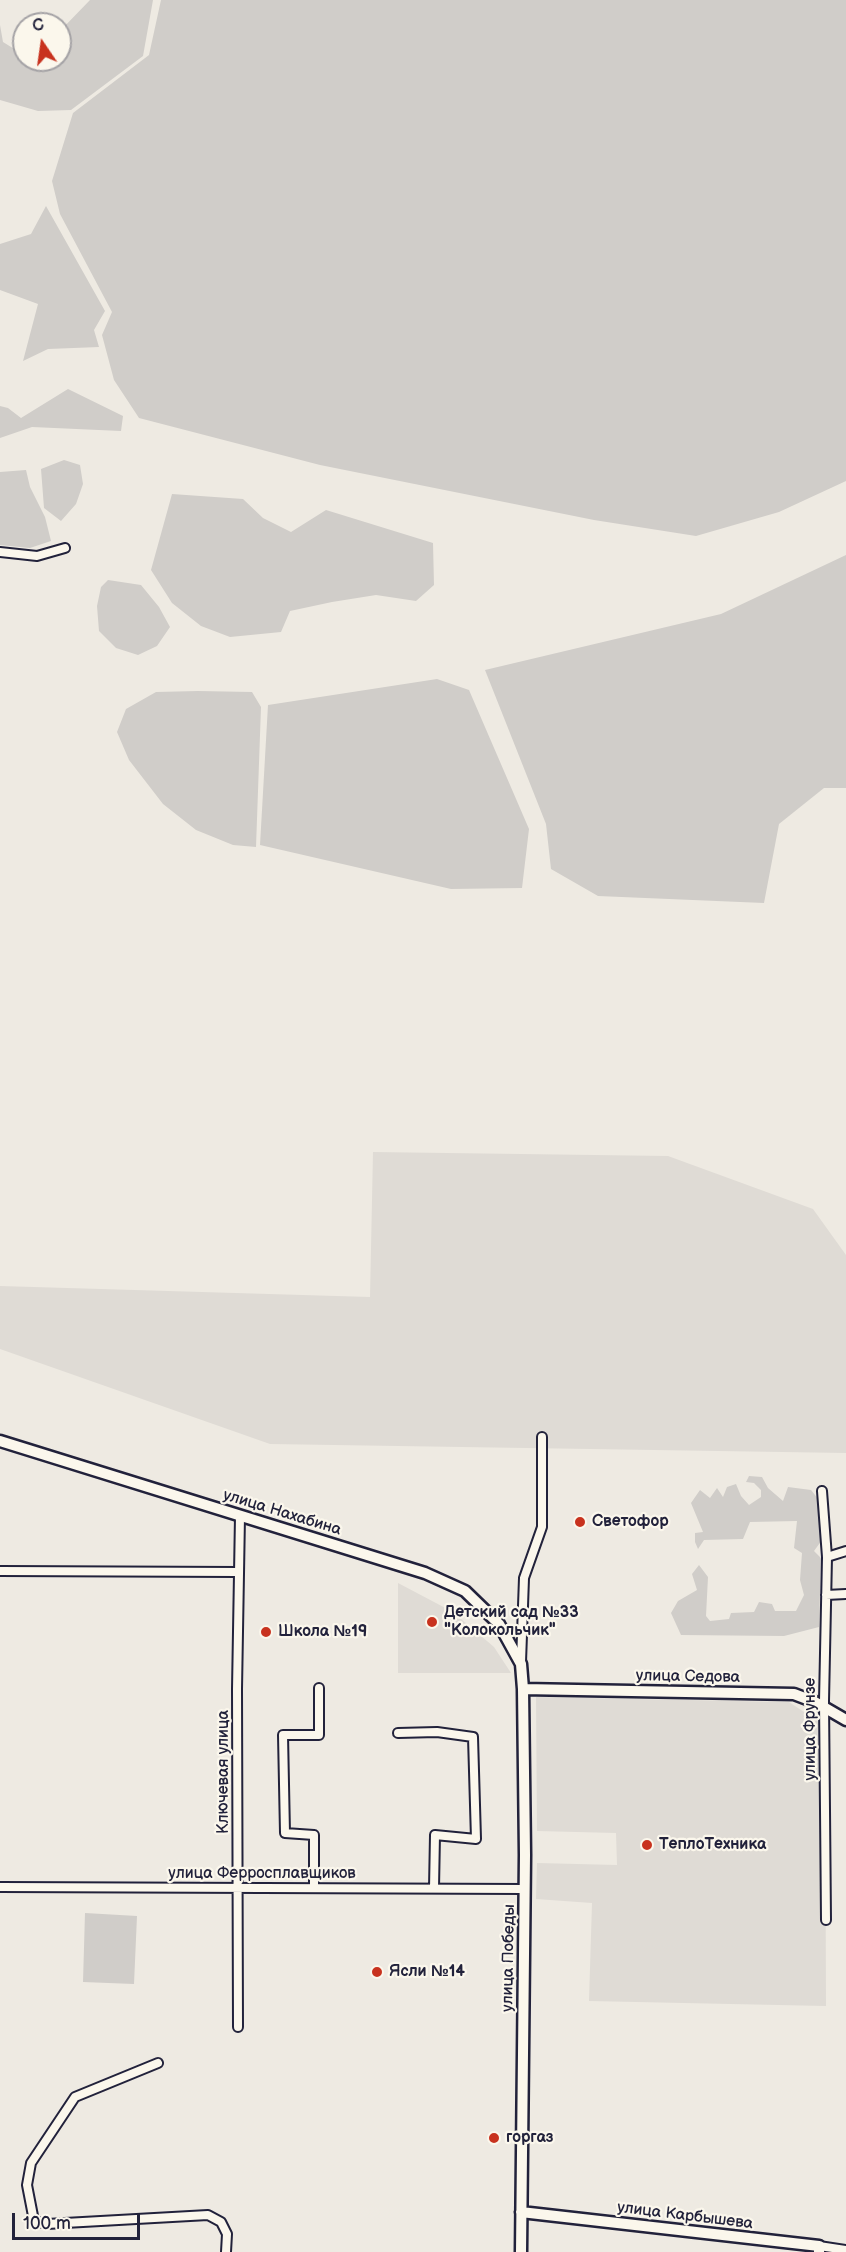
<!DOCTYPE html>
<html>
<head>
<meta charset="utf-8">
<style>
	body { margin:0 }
	#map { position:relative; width:846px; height:2252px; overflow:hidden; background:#eeeae2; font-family:"Balsamiq Sans",sans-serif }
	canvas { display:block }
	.north { position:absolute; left:12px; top:12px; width:60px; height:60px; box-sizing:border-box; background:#fbf7ec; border:2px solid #a4a2a5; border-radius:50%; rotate:347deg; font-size:16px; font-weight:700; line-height:24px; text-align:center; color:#22223b }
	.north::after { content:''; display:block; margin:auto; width:21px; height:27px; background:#c8321e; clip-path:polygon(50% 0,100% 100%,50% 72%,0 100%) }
	.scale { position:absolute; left:12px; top:2213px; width:128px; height:27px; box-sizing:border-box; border:3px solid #22223b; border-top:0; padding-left:8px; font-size:18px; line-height:21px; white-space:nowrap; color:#22223b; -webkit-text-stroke:4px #fbf7ec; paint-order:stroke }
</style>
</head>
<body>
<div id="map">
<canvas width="846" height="2252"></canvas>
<div class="north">С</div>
<div class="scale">100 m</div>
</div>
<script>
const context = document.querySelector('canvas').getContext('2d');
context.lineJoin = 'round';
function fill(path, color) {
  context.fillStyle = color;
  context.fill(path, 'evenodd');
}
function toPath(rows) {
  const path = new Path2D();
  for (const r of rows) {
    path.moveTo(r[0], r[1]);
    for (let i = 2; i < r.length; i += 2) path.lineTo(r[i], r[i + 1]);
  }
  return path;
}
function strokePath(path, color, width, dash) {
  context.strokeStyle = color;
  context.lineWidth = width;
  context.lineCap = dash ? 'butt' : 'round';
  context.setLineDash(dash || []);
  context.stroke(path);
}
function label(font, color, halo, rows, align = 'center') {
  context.font = font + ' "Balsamiq Sans",sans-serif';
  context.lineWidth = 4.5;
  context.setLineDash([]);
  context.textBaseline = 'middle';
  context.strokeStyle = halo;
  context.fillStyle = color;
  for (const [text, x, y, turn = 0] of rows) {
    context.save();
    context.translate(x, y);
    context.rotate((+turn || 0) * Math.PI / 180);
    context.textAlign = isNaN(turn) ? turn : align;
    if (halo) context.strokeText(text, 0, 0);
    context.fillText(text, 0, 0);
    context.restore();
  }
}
const built = toPath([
	[373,1152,668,1156,813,1209,846,1255,846,1453,270,1444,0,1349,0,1286,370,1297],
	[398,1583,453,1612,494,1647,511,1673,398,1673],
	[536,1697,789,1702,825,1726,826,2006,589,2001,592,1903,536,1899,537,1863,617,1865,616,1833,537,1831]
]);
const green = toPath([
	[90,0,153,0,143,56,71,110,38,111,0,100,0,25,3,42,24,55,24,60,60,60,60,31],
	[161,0,846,0,846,481,779,512,696,536,594,520,320,465,139,418,114,380,102,335,112,312,60,214,52,181,73,113,149,55],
	[46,206,105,311,94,330,99,347,48,349,23,361,38,304,0,290,0,244,31,234],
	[68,389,123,416,121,431,32,427,0,438,0,406,8,408,21,418],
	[64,460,80,465,83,484,76,504,61,521,44,508,41,469],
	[26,470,30,487,45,517,51,541,30,548,0,545,0,472],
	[172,494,243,499,263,518,291,532,326,510,433,543,434,585,416,601,376,595,332,602,290,611,281,632,230,637,201,626,172,603,151,570],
	[846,555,846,788,824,788,779,824,764,903,598,896,551,869,546,824,485,670,721,614],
	[108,580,141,585,159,607,170,627,157,646,138,655,116,648,99,631,97,606,101,587],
	[437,679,469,690,529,829,522,888,451,889,260,845,268,705],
	[198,691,252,692,261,707,256,847,233,845,196,830,163,804,129,760,117,732,126,709,156,692],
	[749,1476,762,1477,768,1488,783,1501,788,1487,811,1490,819,1500,822,1540,814,1551,821,1558,819,1627,784,1636,681,1635,671,1613,678,1601,697,1590,692,1574,699,1565,708,1577,706,1616,710,1621,729,1619,731,1613,754,1612,759,1602,772,1604,775,1611,796,1611,804,1595,800,1580,802,1553,794,1548,797,1521,750,1522,743,1539,704,1540,698,1549,695,1542,695,1533,703,1532,691,1503,700,1490,710,1498,717,1488,723,1497,727,1487,736,1484,741,1496,749,1505,761,1497,761,1490,754,1483,746,1482],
	[85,1913,137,1916,134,1984,83,1982]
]);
const street = toPath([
	[0,552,37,556,65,548],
	[822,1491,827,1557,824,1701,826,1920],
	[827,1557,846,1551],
	[0,1571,238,1572],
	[826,1595,846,1594],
	[521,1662,524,1578,542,1527,542,1437],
	[398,1733,437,1732,473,1737,476,1839,435,1835,434,1888],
	[0,1887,525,1889],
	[314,1888,314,1835,285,1833,283,1735,319,1735,319,1688],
	[238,2027,237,1689,240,1516],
	[158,2063,75,2097,31,2163,27,2185,34,2221,47,2224,208,2215,221,2222,227,2234,226,2252],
	[819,2246,846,2250]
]);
const secondary = toPath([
	[0,1441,425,1573,465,1591,499,1624,521,1664,523,1689,525,1855,521,2252],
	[523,1689,794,1694,815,1702,846,1720],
	[521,2212,819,2246,819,2252]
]);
const markers = [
	[580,1522,6,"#c8321e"],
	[432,1622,6,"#c8321e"],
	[266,1632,6,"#c8321e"],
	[647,1845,6,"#c8321e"],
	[377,1972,6,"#c8321e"],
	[494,2138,6,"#c8321e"]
];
const streetNames = [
	["улица Нахабина",282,1513,17],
	["улица Седова",688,1677,1],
	["улица Фрунзе",811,1729,-90],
	["Ключевая улица",224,1772,-90],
	["улица Ферросплавщиков",262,1874],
	["улица Победы",509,1958,-89],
	["улица Карбышева",685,2216,7]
];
const poiNames = [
	["Светофор",592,1522],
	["Детский сад №33",444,1613],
	["\"Колокольчик\"",444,1631],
	["Школа №19",278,1632],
	["ТеплоТехника",659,1845],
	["Ясли №14",389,1972],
	["горгаз",506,2138]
];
fill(built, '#dfdbd5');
fill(green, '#d0cdc9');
strokePath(street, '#22223b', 12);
strokePath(secondary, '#22223b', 15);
strokePath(street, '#fbf7ec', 8);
strokePath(secondary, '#fbf7ec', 10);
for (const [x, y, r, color] of markers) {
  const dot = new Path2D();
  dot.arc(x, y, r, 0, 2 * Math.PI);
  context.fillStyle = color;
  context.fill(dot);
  strokePath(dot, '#fbf7ec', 2);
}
label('16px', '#22223b', '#fbf7ec', streetNames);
label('bold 16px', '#22223b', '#fbf7ec', poiNames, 'left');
</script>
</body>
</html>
